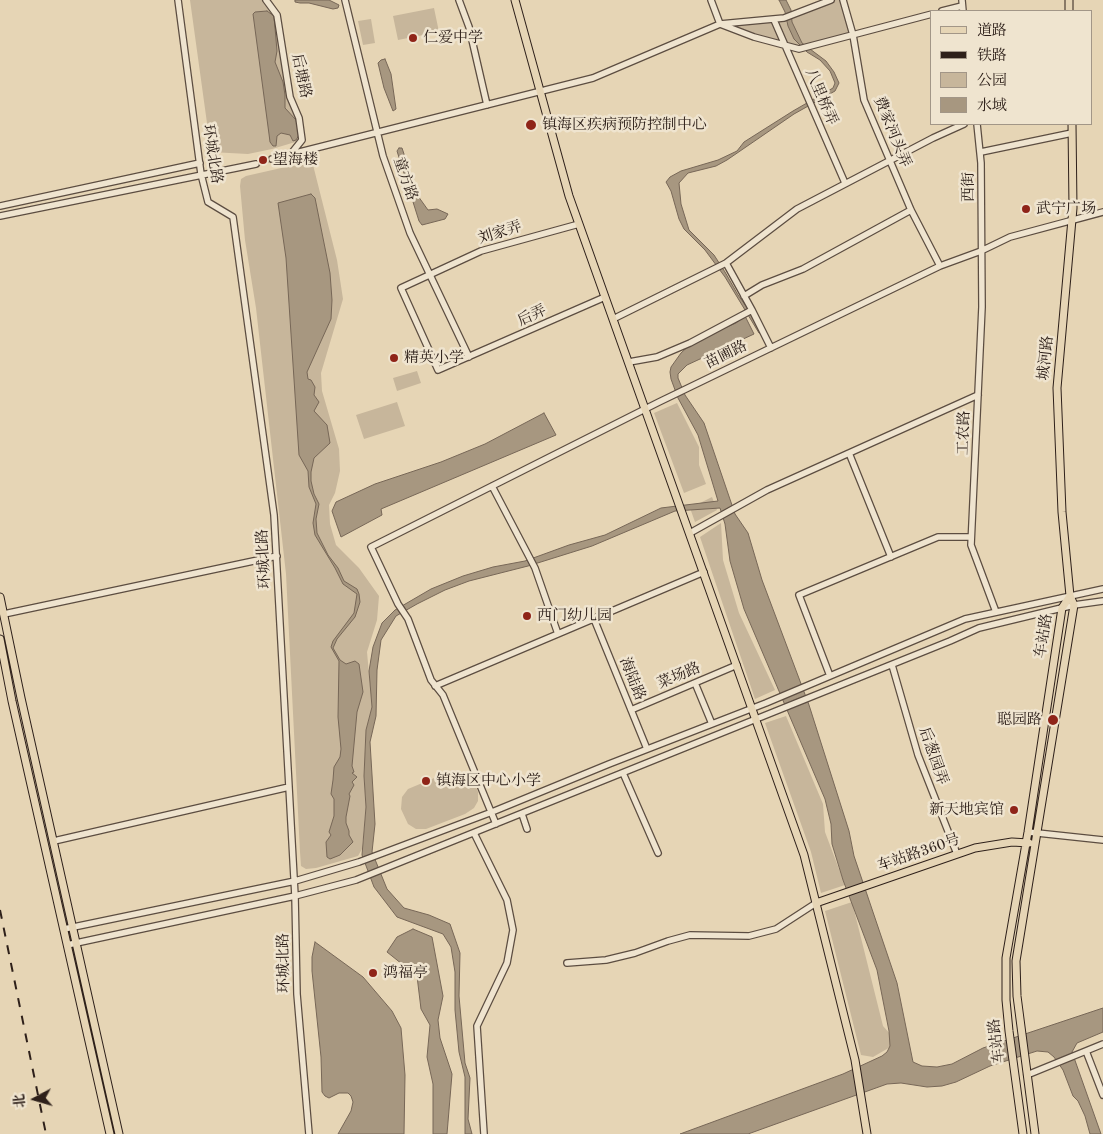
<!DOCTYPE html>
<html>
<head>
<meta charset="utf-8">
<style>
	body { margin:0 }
	#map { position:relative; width:1103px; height:1134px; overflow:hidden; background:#e6d5b5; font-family:"Old Standard TT","Noto Serif SC",serif }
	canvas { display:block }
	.legend { position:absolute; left:930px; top:10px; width:162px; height:115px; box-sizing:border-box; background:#efe4cf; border:1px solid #a29687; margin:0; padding:6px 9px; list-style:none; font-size:15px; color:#2e201a }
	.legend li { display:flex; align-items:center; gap:10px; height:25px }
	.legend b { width:25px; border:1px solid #a29687 }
	.north { position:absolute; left:10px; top:1074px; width:50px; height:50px; -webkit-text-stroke:4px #efe4cf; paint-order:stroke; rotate:264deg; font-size:14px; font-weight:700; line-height:20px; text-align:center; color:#2e201a }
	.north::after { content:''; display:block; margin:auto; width:18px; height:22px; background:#2e201a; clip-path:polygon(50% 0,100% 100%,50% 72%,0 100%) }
</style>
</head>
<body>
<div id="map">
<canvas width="1103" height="1134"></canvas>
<ul class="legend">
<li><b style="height:6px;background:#e6d5b5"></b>道路</li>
<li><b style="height:6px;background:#2e201a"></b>铁路</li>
<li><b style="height:14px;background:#c7b69b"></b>公园</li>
<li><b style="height:14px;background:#a79780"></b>水域</li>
</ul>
<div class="north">北</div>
</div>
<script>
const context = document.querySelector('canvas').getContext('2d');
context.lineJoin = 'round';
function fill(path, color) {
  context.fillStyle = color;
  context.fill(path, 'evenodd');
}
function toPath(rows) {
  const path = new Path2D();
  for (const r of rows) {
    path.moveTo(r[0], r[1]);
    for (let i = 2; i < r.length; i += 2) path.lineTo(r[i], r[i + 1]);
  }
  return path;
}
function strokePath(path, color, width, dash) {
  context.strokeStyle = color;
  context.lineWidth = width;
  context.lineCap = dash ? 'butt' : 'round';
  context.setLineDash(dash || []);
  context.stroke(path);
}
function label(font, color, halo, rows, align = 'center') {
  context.font = font + ' "Old Standard TT","Noto Serif SC",serif';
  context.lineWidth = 5;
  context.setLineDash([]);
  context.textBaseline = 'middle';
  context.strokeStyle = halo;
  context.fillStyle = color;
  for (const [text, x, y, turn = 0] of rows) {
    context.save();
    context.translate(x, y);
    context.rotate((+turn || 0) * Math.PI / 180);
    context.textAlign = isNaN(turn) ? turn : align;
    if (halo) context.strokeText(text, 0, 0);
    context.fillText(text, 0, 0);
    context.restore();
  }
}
const green = toPath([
	[190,0,266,0,277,15,290,97,299,118,302,140,272,149,248,154,211,152],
	[831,0,843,0,853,35,799,49,720,24,774,20],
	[434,8,439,32,398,40,393,16],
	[371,19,375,43,363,45,358,21],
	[312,161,337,260,343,299,321,373,322,391,339,449,340,471,335,493,329,505,330,524,336,545,359,568,379,596,377,620,367,652,372,707,366,730,364,776,366,807,362,849,358,856,316,868,306,869,301,866,300,852,286,574,256,308,245,240,240,186,241,179,246,176],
	[417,371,421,383,397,391,393,378],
	[397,402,405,426,364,439,356,415],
	[677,403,699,447,699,465,706,484,684,493,654,413],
	[712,497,717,510,695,522,690,508],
	[721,523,723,560,739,613,775,690,755,699,700,537],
	[786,716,823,804,825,832,845,885,821,893,811,852,765,723],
	[451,771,469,775,474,782,478,792,478,801,474,808,465,814,426,829,416,829,408,824,401,809,402,797,408,789],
	[852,902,883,1026,892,1036,892,1046,873,1057,861,1055,825,911]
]);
const water = toPath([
	[295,0,329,0,339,5,338,8,333,9,309,3,300,3,295,2,295,0],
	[779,0,786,0,791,10,792,22,802,43,826,61,834,72,839,83,835,91,794,114,727,160,716,166,688,173,679,183,681,204,689,230,714,255,725,272,738,295,766,333,759,333,725,277,705,250,684,229,679,219,671,191,666,182,670,177,681,171,718,160,737,151,744,142,793,111,833,88,835,83,830,71,820,60,807,52,794,39,788,26,785,12,779,0],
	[267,11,274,16,277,51,275,62,283,82,285,95,285,108,296,120,299,135,296,140,293,141,290,135,281,133,277,136,276,146,273,146,270,142,269,134,253,14,255,12,267,11],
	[385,59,391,74,396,109,393,111,384,88,378,63,381,60,385,59],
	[399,148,402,148,405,157,406,168,418,196,428,210,437,209,448,214,445,219,422,225,419,221,397,151,399,148],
	[311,194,315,198,330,273,332,300,331,319,307,372,308,379,311,380,315,387,314,395,319,402,314,411,327,425,330,443,314,458,311,472,311,481,314,494,319,504,316,519,317,533,328,555,338,568,344,581,357,589,359,594,360,602,355,617,337,639,333,648,340,660,346,664,355,661,359,664,363,692,357,712,352,766,354,772,352,773,357,777,352,782,354,785,349,794,350,796,346,817,346,823,349,831,349,835,353,842,340,855,330,859,327,857,326,842,331,835,329,832,334,816,334,799,331,794,333,780,334,767,340,757,341,749,338,717,339,661,331,647,333,641,354,613,357,594,343,584,335,568,315,535,313,523,316,504,309,487,308,471,299,455,286,258,278,203,311,194],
	[745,316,754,334,687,365,678,374,678,378,685,395,704,423,735,514,748,533,762,580,809,705,849,831,854,856,897,983,913,1062,922,1066,937,1067,952,1064,983,1048,1103,1008,1103,1032,1077,1043,1072,1052,1101,1134,1090,1134,1085,1116,1078,1101,1073,1096,1063,1070,1054,1057,1048,1052,1037,1051,990,1066,956,1082,942,1086,927,1087,901,1083,887,1084,748,1134,680,1134,843,1074,882,1056,887,1052,890,1046,889,1031,877,970,843,880,832,844,831,824,825,799,744,609,730,561,725,524,720,508,675,511,592,546,528,566,469,581,445,590,417,604,396,616,381,640,377,670,376,716,370,742,375,824,372,852,387,889,404,908,429,915,450,924,460,953,459,996,465,1063,470,1078,468,1119,472,1134,465,1134,465,1077,459,1052,455,1010,455,972,451,947,443,934,397,917,374,887,362,855,366,807,364,776,366,730,372,707,369,671,373,647,382,623,395,610,431,589,463,576,493,567,525,561,569,545,605,535,661,508,718,501,698,435,678,398,671,379,670,372,671,367,681,353,694,341,736,323,745,316],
	[544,413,556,435,381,509,382,515,341,537,332,511,336,502,375,484,441,462,485,444,544,413],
	[413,929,432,937,443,996,438,1020,440,1038,452,1074,447,1134,433,1134,433,1084,427,1057,430,1025,421,1009,417,976,387,952,397,937,413,929],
	[315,942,363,977,392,1011,401,1028,405,1075,404,1134,338,1134,351,1111,353,1102,351,1096,348,1093,339,1093,329,1098,325,1096,322,1092,321,1057,312,971,312,957,315,942]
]);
const minorTunnel = toPath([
	[256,164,272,159]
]);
const minor = toPath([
	[178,0,201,174,208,202,233,217,274,515,295,896,297,994,309,1134],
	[266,0,277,15,290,97,299,118,302,140,290,155],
	[345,0,383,156,410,233,469,357],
	[459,0,469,27,487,105],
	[711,0,720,24,784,18,831,0],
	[843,0,853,35,864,100,911,210,940,266],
	[962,0,963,11],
	[942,11,962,6],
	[774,20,845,183],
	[977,124,981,163,982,307,971,545,996,612],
	[981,152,1072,133],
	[272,159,593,78,720,24,754,37,799,49,932,14],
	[0,206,200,163],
	[0,216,256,164],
	[579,224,481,251,401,288,438,370,605,297],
	[726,263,752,310,771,348],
	[744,296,762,285,803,269,911,210],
	[613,319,726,263,797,209,933,138,964,124],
	[629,362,657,357,690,343,752,310],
	[849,453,891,557],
	[492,486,535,568,558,634],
	[690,533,767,490,978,395],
	[4,614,277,556],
	[594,619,647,749],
	[892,665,918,755,957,854],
	[830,676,799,595,938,537,971,537],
	[695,683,712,724],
	[435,686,704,572],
	[631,710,737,665],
	[623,773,658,853],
	[522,814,527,829],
	[496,824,443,695,431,680,408,619,398,604,371,547,659,402,940,266,981,251,1010,237,1103,212],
	[1028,832,1103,840],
	[474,833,507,900,513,930,507,963,477,1026,484,1134],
	[54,841,289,787],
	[64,929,295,881,359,862,492,812,609,764,766,703,965,619,1103,589],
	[67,945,295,896,356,880,950,641,979,628,1074,605,1103,601],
	[567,963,606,960,635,953,668,941,690,935,749,936,776,929,816,903],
	[1086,1051,1103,1095],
	[1027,1075,1103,1044]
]);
const major = toPath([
	[515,0,569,196,804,855,855,1060,867,1134],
	[1069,0,1069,11],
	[0,597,21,698,119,1134],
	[0,639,12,701,110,1134],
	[816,903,975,848,1012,842,1029,843],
	[1023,1134,1009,1031,1006,1000,1006,958,1028,832,1062,608,1070,596],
	[1035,1134,1017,996,1016,961,1074,605,1070,596,1062,512,1057,388,1073,208,1072,124]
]);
const rail = toPath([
	[0,910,46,1134]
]);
const markers = [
	[413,38,5,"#8f2418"],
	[531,125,6,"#8f2418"],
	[263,160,5,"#8f2418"],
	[1026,209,5,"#8f2418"],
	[394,358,5,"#8f2418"],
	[527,616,5,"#8f2418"],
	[1053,720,6,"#8f2418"],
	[426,781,5,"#8f2418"],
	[1014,810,5,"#8f2418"],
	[373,973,5,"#8f2418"]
];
const poiNames = [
	["仁爱中学",423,38],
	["镇海区疾病预防控制中心",542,125],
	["望海楼",273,160],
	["武宁广场",1036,209],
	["精英小学",404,358],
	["西门幼儿园",537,616],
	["聪园路",1042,720,"right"],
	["镇海区中心小学",436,781],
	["新天地宾馆",1004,810,"right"],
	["鸿福亭",383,973]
];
const streetNames = [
	["后塘路",301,76,78],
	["八里桥弄",821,97,67],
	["费家河头弄",892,132,68],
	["环城北路",212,154,81],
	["童方路",405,179,71],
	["西街",969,187,-90],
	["刘家弄",500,233,-17],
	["后弄",532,316,-24],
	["苗圃路",726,355,-26],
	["城河路",1046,358,-84],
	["工农路",964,433,-88],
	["环城北路",264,559,-93],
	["车站路",1044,636,-81],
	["菜场路",679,676,-23],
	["海陆路",632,679,68],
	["后葱园弄",933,756,71],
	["车站路360号",919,853,-19],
	["环城北路",284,963,-91],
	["车站路",997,1041,-97]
];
fill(green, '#c7b69b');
fill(water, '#a79780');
strokePath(water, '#776757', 1);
strokePath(minorTunnel, '#c1b196', 5.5, [5.5, 3]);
strokePath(minor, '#5c4d41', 8);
strokePath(major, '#2e201a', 9);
strokePath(minor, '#efe4cf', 5.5);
strokePath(major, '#e6d5b5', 7);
strokePath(rail, '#2e201a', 2, [9, 9]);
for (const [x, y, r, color] of markers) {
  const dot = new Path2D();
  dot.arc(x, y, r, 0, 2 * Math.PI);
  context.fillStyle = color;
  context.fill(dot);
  strokePath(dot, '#efe4cf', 2);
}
label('15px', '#2e201a', '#efe4cf', poiNames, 'left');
label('15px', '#2e201a', '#efe4cf', streetNames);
</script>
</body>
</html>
